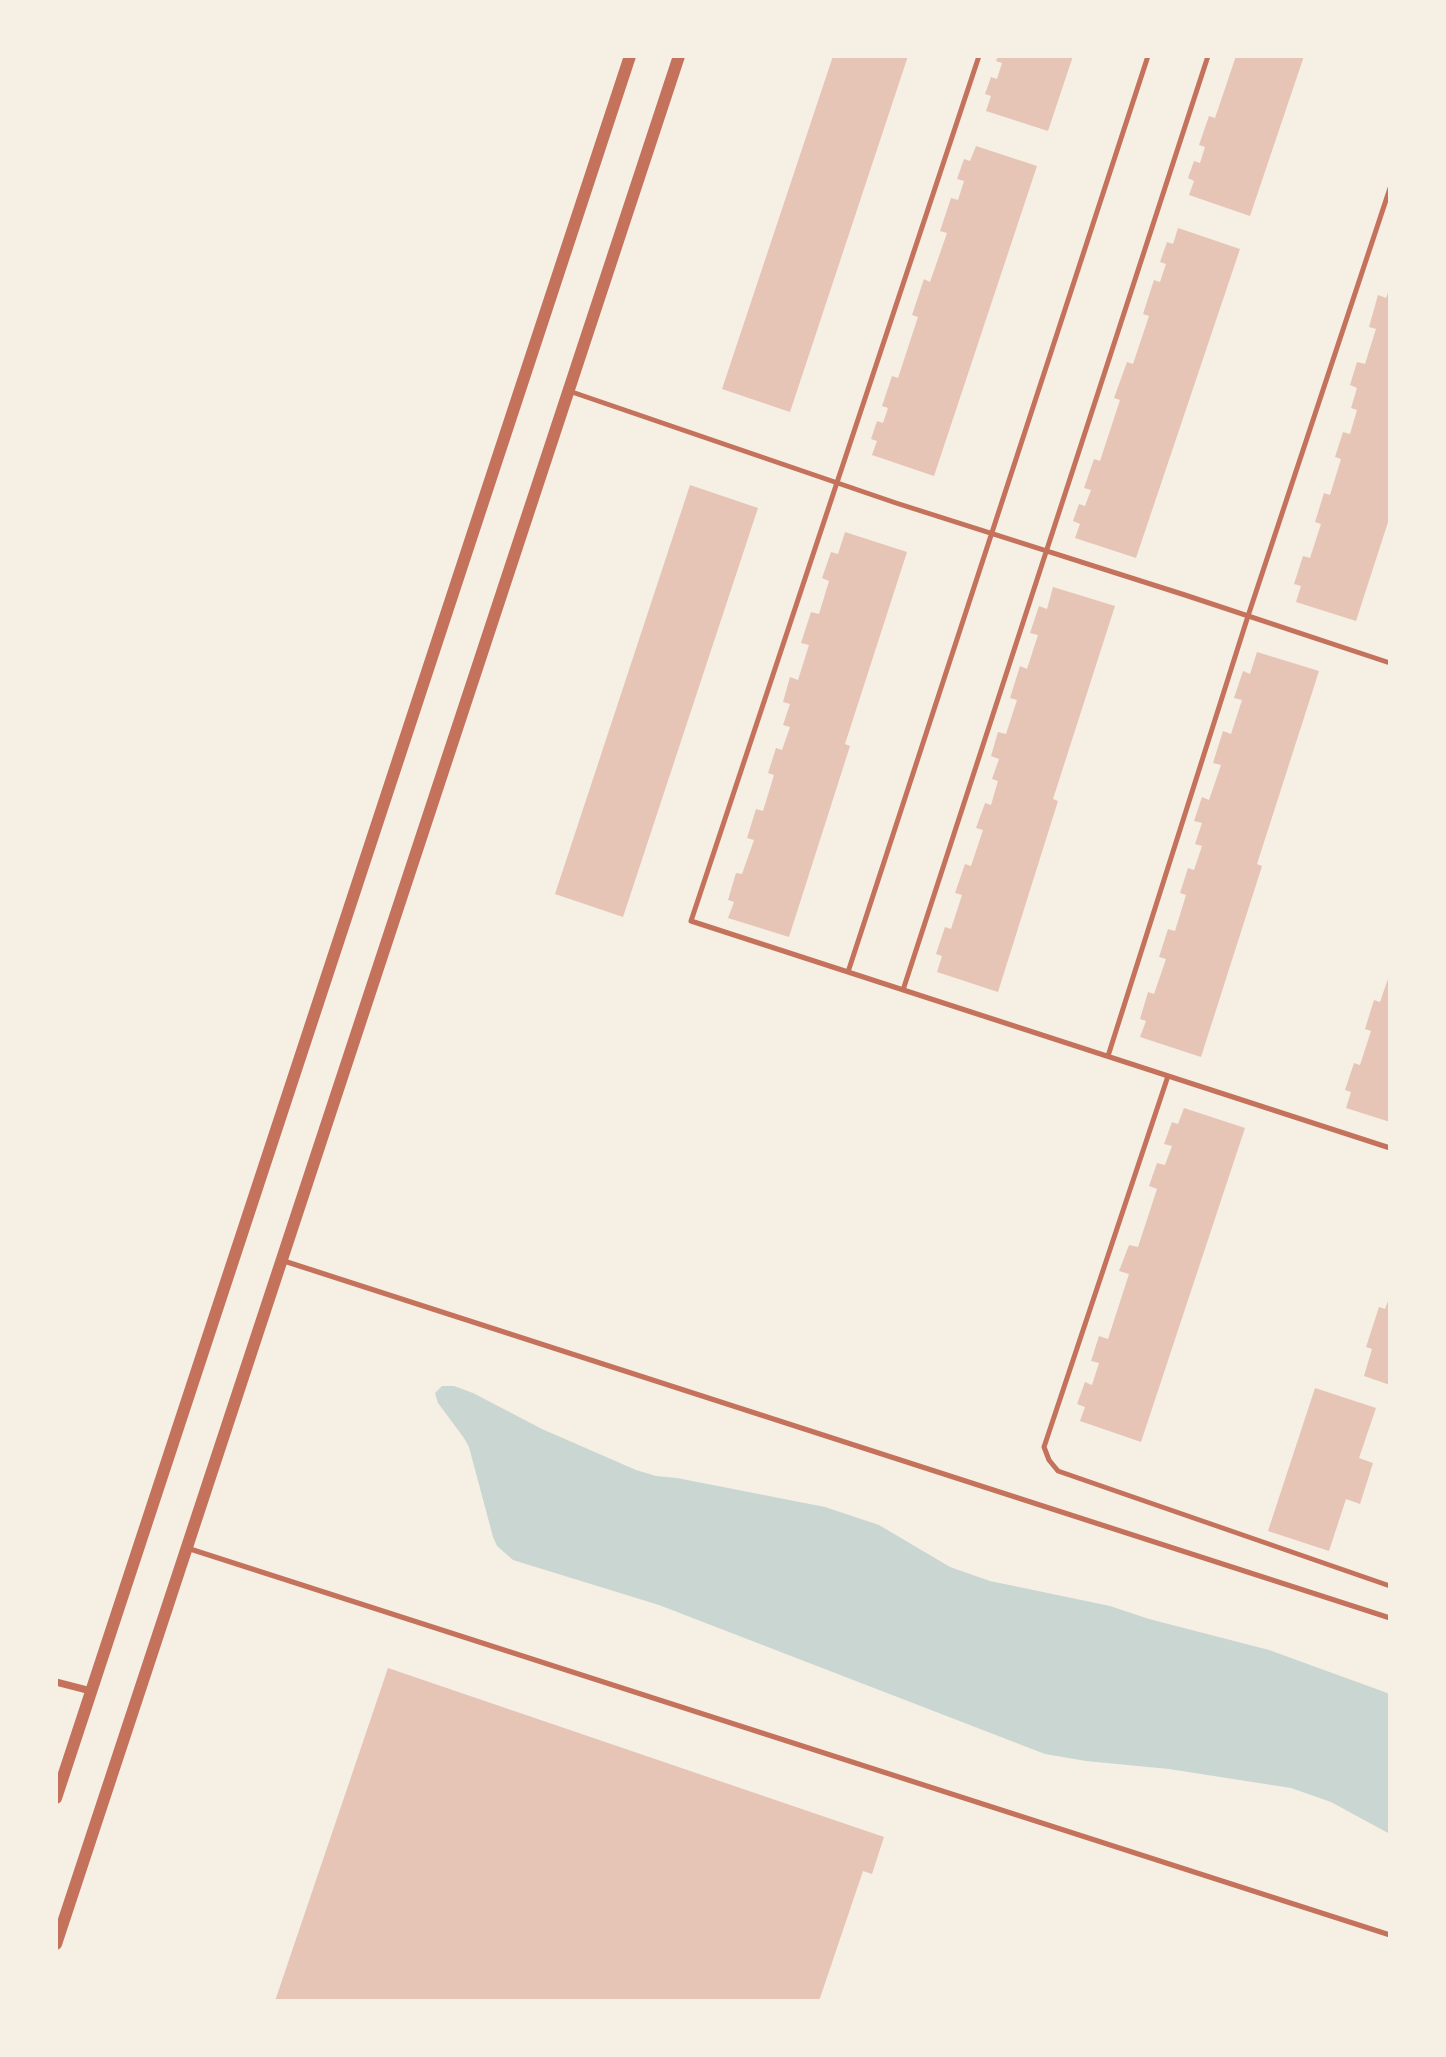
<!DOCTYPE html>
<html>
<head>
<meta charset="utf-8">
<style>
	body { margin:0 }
	#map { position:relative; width:1446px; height:2057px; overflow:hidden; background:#f6efe4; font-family:Roboto,sans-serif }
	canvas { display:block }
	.frame { position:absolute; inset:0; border:58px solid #f6efe4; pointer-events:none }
</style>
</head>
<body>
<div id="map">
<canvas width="1446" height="2057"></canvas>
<div class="frame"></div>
</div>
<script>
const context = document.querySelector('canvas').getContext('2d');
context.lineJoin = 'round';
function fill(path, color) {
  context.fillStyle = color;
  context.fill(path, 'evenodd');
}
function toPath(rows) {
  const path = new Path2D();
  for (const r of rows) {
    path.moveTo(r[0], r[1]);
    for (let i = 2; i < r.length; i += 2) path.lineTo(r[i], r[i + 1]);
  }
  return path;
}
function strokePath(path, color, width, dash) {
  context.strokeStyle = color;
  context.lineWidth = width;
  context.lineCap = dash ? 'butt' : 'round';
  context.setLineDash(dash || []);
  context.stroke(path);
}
const water = toPath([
	[442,1386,454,1386,473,1393,542,1429,636,1470,656,1476,677,1478,825,1507,879,1525,950,1567,990,1581,1110,1606,1149,1619,1269,1650,1390,1694,1390,1834,1331,1802,1291,1788,1169,1769,1086,1761,1045,1754,659,1605,513,1560,497,1546,493,1537,469,1447,464,1438,438,1403,435,1393]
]);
const building = toPath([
	[833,56,908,56,790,412,722,389],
	[998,56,1073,56,1048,131,986,111,991,96,985,94,991,77,997,79,1002,63,996,61],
	[1236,56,1304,56,1250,216,1189,195,1194,181,1188,178,1194,161,1200,163,1205,147,1199,145,1209,116,1215,118],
	[976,146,1037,166,934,476,872,455,877,441,871,439,877,421,883,423,888,408,882,406,892,376,898,378,918,317,912,315,924,279,930,282,947,233,940,231,951,198,958,200,964,181,957,179,964,159,970,161],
	[1178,228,1240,249,1136,558,1075,538,1080,524,1073,521,1079,504,1085,506,1091,490,1084,488,1094,459,1100,461,1120,400,1114,398,1127,362,1133,364,1149,316,1143,314,1154,280,1160,282,1166,264,1160,262,1167,242,1173,244],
	[1390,287,1390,516,1356,621,1296,602,1301,586,1294,584,1303,556,1310,558,1321,524,1315,522,1324,493,1330,495,1341,459,1335,457,1343,432,1350,434,1357,410,1351,408,1357,388,1350,385,1357,362,1365,364,1376,329,1369,327,1378,295,1386,298],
	[690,485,758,508,623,917,555,894],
	[845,532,907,552,845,744,850,746,789,937,728,918,734,902,728,900,736,873,742,874,754,840,747,838,756,809,763,811,774,775,768,773,776,748,782,750,790,727,783,725,790,704,783,702,790,677,798,680,809,645,801,643,811,612,819,614,829,581,822,578,831,552,838,554],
	[1053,587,1115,606,1053,799,1058,801,998,992,937,972,942,956,936,954,945,927,951,929,962,895,955,893,965,864,971,866,983,830,976,828,985,803,991,805,998,781,992,779,999,759,991,756,998,732,1006,734,1017,700,1010,698,1020,666,1027,669,1038,635,1030,633,1039,606,1047,609],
	[1257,652,1319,671,1257,864,1262,866,1201,1057,1140,1037,1146,1021,1140,1019,1148,992,1154,994,1166,959,1159,957,1168,929,1175,931,1186,895,1180,893,1188,868,1194,870,1202,846,1195,844,1202,823,1194,821,1202,797,1209,800,1221,765,1213,763,1223,731,1231,734,1242,700,1234,698,1243,671,1250,674],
	[1390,973,1390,1122,1346,1108,1351,1092,1345,1090,1354,1063,1360,1065,1371,1031,1365,1029,1374,1000,1380,1002],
	[1184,1108,1245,1128,1141,1442,1080,1421,1085,1407,1077,1404,1085,1382,1092,1385,1099,1363,1091,1361,1099,1336,1108,1339,1129,1274,1119,1271,1129,1245,1138,1247,1157,1189,1149,1186,1157,1163,1165,1165,1172,1146,1164,1144,1172,1122,1178,1124],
	[1390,1296,1390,1385,1364,1376,1372,1349,1366,1347,1379,1307,1385,1309],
	[1315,1388,1376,1408,1359,1458,1373,1463,1360,1504,1346,1499,1329,1551,1268,1531],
	[388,1668,884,1837,872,1874,863,1871,819,2001,275,2001]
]);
const service = toPath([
	[979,56,691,921,1390,1148],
	[569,391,896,503,1185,595,1390,663],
	[848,972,1148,56],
	[903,990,1208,56],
	[1108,1056,1248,616,1390,188],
	[1168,1076,1044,1447,1049,1460,1058,1471,1390,1586],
	[284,1261,1390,1618],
	[187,1548,1390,1935]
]);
const minor = toPath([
	[56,1682,91,1691]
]);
const tertiary = toPath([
	[56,1798,630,56],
	[56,1944,679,56]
]);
fill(water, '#c9d6d2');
fill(building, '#e6c5b7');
strokePath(service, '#c5725c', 5);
strokePath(minor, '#c5725c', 7);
strokePath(tertiary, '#c5725c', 12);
</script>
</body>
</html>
